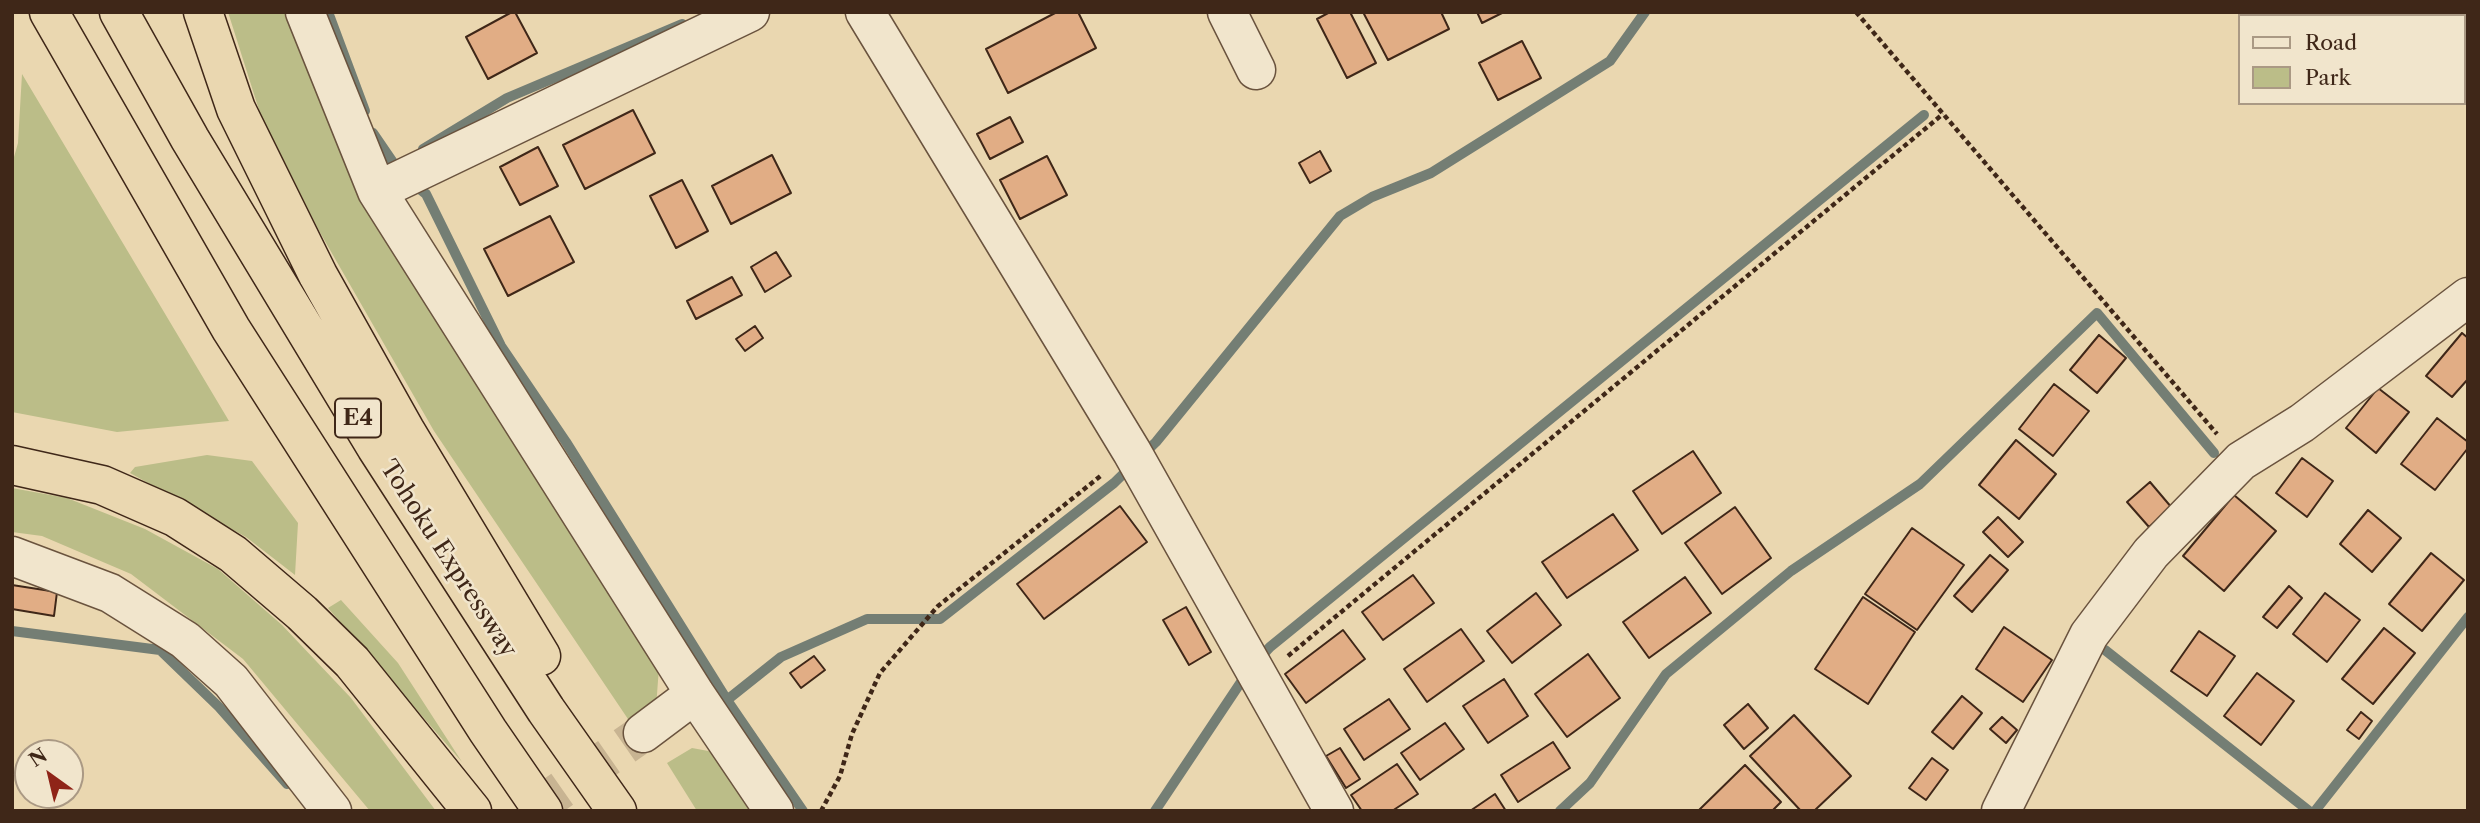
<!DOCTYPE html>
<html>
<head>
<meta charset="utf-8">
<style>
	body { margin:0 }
	#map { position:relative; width:2480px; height:823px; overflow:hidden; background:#ead7b0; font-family:"Libre Caslon Text",serif }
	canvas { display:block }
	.frame { position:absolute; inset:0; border:14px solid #3f2718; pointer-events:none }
	.legend { position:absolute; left:2238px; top:14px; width:228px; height:91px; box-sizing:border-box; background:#f1e5cc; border:2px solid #aa9984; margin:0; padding:9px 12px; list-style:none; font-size:21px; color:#3f2718 }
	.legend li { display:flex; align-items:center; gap:14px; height:35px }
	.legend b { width:35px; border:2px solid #aa9984 }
	.north { position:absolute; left:14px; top:739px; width:70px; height:70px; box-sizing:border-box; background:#f1e5cc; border:2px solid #aa9984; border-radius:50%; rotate:326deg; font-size:19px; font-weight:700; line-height:28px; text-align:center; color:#3f2718 }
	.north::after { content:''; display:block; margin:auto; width:24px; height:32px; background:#8f2418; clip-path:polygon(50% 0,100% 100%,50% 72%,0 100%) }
</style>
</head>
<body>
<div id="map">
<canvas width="2480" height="823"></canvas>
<div class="frame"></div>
<ul class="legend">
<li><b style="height:9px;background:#f1e5cc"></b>Road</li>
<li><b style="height:19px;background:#bbbd88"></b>Park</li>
</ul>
<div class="north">N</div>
</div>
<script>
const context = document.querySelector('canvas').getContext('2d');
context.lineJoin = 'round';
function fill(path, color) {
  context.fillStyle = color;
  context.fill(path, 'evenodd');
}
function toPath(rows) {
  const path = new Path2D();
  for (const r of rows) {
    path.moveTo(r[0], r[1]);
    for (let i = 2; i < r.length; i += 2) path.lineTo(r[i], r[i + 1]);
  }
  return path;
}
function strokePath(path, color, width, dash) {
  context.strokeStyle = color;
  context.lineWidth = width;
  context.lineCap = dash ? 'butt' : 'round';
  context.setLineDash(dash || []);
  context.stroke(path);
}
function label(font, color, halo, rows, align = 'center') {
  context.font = font + ' "Libre Caslon Text",serif';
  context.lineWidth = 5;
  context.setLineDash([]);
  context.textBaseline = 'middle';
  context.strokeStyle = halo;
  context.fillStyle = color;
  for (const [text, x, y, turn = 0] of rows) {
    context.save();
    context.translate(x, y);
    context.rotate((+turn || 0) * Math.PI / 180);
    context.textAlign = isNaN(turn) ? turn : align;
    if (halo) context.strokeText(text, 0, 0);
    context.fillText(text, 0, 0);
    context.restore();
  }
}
const green = toPath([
	[228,12,289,12,300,54,366,206,659,667,656,708,630,722,434,431,318,229,260,113],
	[22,74,229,421,117,432,12,412,12,164,18,143],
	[207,455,252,461,298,523,295,575,246,537,130,473,135,467],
	[12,488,67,498,145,529,218,569,282,625,351,698,436,811,370,811,243,659,131,574,42,536,12,532],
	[341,600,398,663,462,762,328,608],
	[692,748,719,753,758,811,697,811,667,763]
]);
const stream = toPath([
	[328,12,365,111],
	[2464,20,2468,24],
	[373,133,399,171],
	[423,149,507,98,682,24],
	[411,182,426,194,501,346,566,442,727,700,803,811],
	[12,631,160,650,219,707,287,784],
	[2105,650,2309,811],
	[1257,661,1270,647,1924,115],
	[727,700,781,657,867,619,940,619,1114,483,1156,442,1340,216,1372,197,1431,173,1610,61,1645,12],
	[1155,811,1247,673],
	[1560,811,1590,783,1666,674,1791,571,1920,484,2097,313,2214,453],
	[2315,811,2468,617]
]);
const building = toPath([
	[512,12,515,12,537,53,488,79,466,37,512,12],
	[1057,12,1078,12,1096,48,1008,93,986,49,1057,12],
	[1330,12,1350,12,1376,63,1347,78,1317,19,1330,12],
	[1363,12,1441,12,1449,29,1388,60,1363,12],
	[1477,12,1504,12,1482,23,1477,12],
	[1522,41,1541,78,1498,100,1479,63,1522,41],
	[633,110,655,153,585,189,563,145,633,110],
	[1010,117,1023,142,990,159,977,134,1010,117],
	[538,147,558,186,520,205,500,167,538,147],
	[1320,151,1331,171,1310,183,1299,163,1320,151],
	[772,155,791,193,731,224,712,186,772,155],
	[1047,156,1067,195,1020,219,1000,180,1047,156],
	[682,180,708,231,676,248,650,196,682,180],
	[550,216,574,262,508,296,484,249,550,216],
	[776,252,791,276,765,292,751,267,776,252],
	[732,277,742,295,696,319,687,301,732,277],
	[755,326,763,338,745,351,736,339,755,326],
	[2462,333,2468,338,2468,379,2452,397,2426,376,2462,333],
	[2099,335,2126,358,2097,393,2070,370,2099,335],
	[2054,384,2089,411,2053,456,2019,429,2054,384],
	[2378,388,2409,412,2376,453,2346,428,2378,388],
	[2437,418,2468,442,2468,448,2435,490,2401,464,2437,418],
	[2016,440,2056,474,2019,519,1979,485,2016,440],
	[1693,451,1721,493,1662,534,1633,491,1693,451],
	[2302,458,2333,481,2307,517,2276,493,2302,458],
	[2150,482,2172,508,2149,527,2127,502,2150,482],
	[2234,495,2276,531,2224,591,2183,556,2234,495],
	[1120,506,1147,542,1044,619,1017,584,1120,506],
	[1735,507,1771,558,1722,594,1685,543,1735,507],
	[2368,510,2401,538,2372,572,2340,544,2368,510],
	[1613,514,1638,550,1567,598,1542,562,1613,514],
	[1998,517,2023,542,2008,557,1983,532,1998,517],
	[1912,528,1964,565,1917,630,1865,594,1912,528],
	[2431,553,2464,580,2422,631,2389,604,2431,553],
	[1990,555,2008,570,1972,612,1954,596,1990,555],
	[1413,575,1434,603,1383,640,1362,612,1413,575],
	[1685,577,1711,613,1649,658,1623,622,1685,577],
	[12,585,57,592,54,616,12,609,12,585],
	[2289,586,2302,598,2277,628,2263,617,2289,586],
	[1536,593,1561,625,1512,663,1487,631,1536,593],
	[2325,593,2360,620,2327,662,2293,634,2325,593],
	[1863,597,1915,632,1868,704,1815,669,1863,597],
	[1186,607,1211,652,1189,665,1163,620,1186,607],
	[2004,627,2052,660,2023,702,1976,669,2004,627],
	[2384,628,2415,653,2373,704,2342,679,2384,628],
	[1461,629,1484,661,1427,702,1404,669,1461,629],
	[1343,630,1365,659,1306,703,1285,674,1343,630],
	[2199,631,2235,656,2207,696,2171,671,2199,631],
	[1588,654,1620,698,1567,737,1535,694,1588,654],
	[814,656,825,670,801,688,790,673,814,656],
	[2257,673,2294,701,2261,745,2224,716,2257,673],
	[1504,679,1528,716,1488,743,1463,706,1504,679],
	[1962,696,1982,713,1953,749,1932,732,1962,696],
	[1389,699,1410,729,1364,760,1344,729,1389,699],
	[1748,704,1768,728,1744,749,1724,725,1748,704],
	[2361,712,2372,721,2359,739,2347,730,2361,712],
	[1794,715,1851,776,1814,811,1801,811,1750,756,1794,715],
	[2002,717,2017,730,2006,743,1990,729,2002,717],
	[1445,723,1464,749,1420,780,1401,753,1445,723],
	[1553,742,1570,768,1518,802,1501,775,1553,742],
	[1340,748,1360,779,1346,788,1326,756,1340,748],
	[1932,758,1948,770,1926,800,1909,788,1932,758],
	[1397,764,1418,794,1392,811,1362,811,1351,795,1397,764],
	[1745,765,1781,802,1772,811,1698,811,1745,765],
	[1495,794,1506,811,1470,811,1495,794]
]);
const minorTunnel = toPath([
	[531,811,643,733]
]);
const path = toPath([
	[1856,12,2217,434],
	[1288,656,1943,114],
	[821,811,840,776,852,734,880,673,938,606,1103,474]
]);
const minor = toPath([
	[305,12,377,191,695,694,774,811],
	[865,12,1132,452,1334,811],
	[1227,12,1256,70],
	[377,191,750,12],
	[12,556,110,593,185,640,231,681,332,811],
	[643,733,695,694],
	[2001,811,2089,635,2151,553,2241,461,2302,423,2468,297]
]);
const highway = toPath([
	[49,12,231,329,488,731,543,811],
	[119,12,190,139,376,447,546,710,617,811],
	[203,12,236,109,318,275,405,430,541,656],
	[12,465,102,485,175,517,233,554,302,613,352,662,472,811]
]);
const shields = [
	[358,418,46]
];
const shieldNames = [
	["E4",358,418]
];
const streetNames = [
	["Tohoku Expressway",448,559,57]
];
fill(green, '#bbbd88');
strokePath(stream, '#747e74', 10);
fill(building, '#e1ad85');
strokePath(building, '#3f2718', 2);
strokePath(minorTunnel, '#c8b492', 38, [38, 19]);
strokePath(minor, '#6a533e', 41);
strokePath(highway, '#3f2718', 41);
strokePath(path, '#3f2718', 4.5, [5, 3.5]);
strokePath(minor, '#f1e5cc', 38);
strokePath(highway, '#ead7b0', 38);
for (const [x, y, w] of shields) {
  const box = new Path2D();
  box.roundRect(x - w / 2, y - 19.5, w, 39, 5);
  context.fillStyle = '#f1e5cc';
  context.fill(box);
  strokePath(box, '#3f2718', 2);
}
label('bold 23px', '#3f2718', null, shieldNames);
label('24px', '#3f2718', '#f1e5cc', streetNames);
</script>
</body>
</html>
